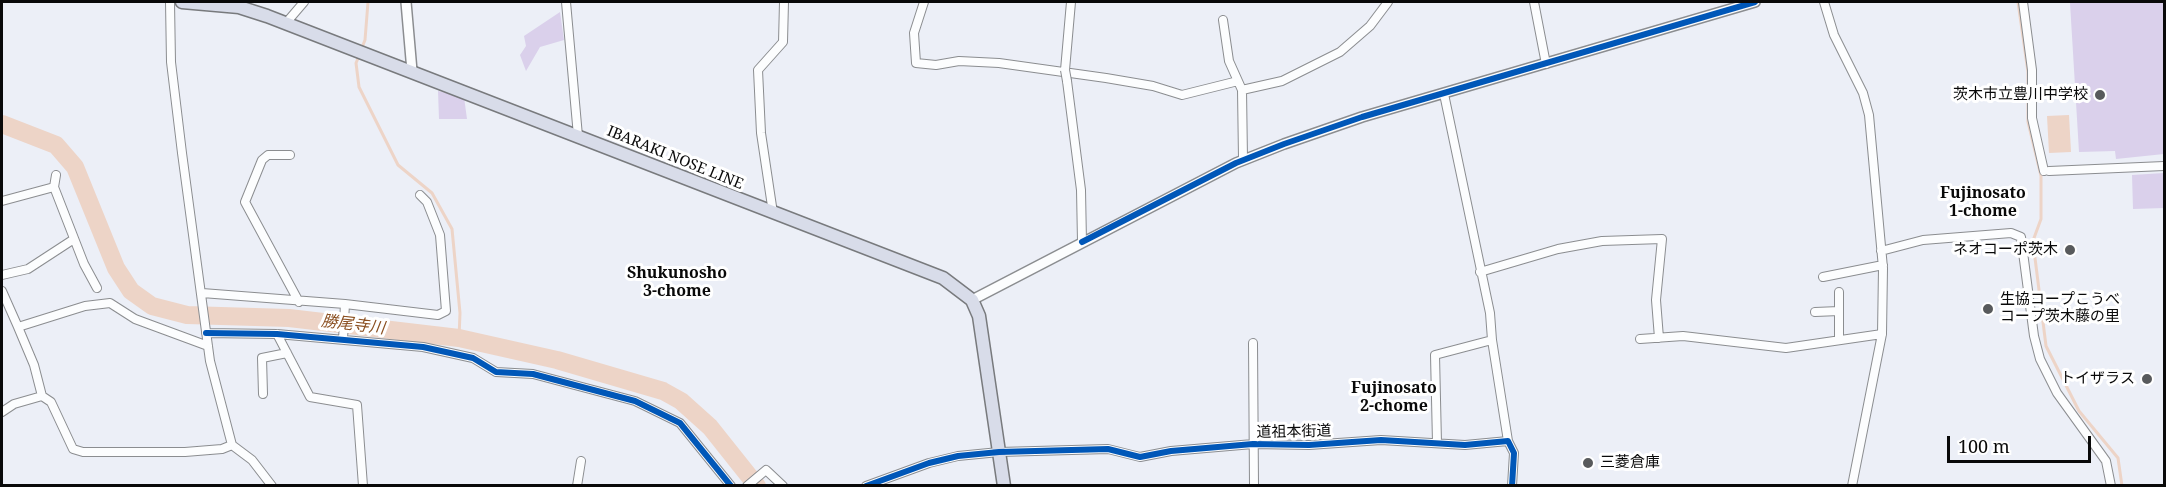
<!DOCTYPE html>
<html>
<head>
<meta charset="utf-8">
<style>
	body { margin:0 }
	#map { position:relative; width:2166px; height:487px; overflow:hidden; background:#eceff7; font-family:"Noto Serif",serif }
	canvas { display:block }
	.frame { position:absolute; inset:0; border:3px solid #090909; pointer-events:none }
	.scale { position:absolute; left:1947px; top:436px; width:144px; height:27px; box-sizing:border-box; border:3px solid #090909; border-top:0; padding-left:8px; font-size:18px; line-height:21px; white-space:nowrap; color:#090909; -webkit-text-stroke:4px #fff; paint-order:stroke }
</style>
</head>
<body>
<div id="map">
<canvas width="2166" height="487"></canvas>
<div class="frame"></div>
<div class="scale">100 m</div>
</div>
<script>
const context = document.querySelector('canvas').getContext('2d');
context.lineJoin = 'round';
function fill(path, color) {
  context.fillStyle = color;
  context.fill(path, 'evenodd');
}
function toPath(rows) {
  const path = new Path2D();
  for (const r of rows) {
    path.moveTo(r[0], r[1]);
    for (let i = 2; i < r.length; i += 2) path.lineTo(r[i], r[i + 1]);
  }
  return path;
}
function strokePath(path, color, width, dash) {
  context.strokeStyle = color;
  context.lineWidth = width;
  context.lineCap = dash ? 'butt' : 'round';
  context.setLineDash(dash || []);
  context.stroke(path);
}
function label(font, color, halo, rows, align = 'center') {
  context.font = font + ' "Noto Serif","Noto Sans JP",serif';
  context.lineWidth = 6;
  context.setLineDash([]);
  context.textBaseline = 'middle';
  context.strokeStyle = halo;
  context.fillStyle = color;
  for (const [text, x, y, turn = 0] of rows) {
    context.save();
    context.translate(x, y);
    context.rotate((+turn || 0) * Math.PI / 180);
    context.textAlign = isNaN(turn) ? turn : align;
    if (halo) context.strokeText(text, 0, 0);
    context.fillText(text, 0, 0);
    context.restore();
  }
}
const green = toPath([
	[2164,2,2164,154,2116,159,2115,151,2079,152,2070,3],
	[560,12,564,40,540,47,526,71,520,55,526,46,524,36],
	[438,91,464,97,467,119,439,119],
	[2164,173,2164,208,2133,209,2132,175]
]);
const water = toPath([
	[2069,115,2071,152,2049,153,2047,116]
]);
const stream = toPath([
	[2018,2,2028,72,2028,122,2041,176,2041,219,2034,238,2034,250,2046,346,2079,411,2118,458,2122,486],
	[361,50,365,40,368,2],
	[359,56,356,63,359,87,398,165,432,193,452,229,460,313,459,338]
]);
const river = toPath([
	[2,124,56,145,75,167,116,268,131,291,152,306,187,315,289,318,459,338,557,360,663,391,681,401,710,427,757,486]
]);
const minor = toPath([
	[170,2,171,62,182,153,210,361,232,445,252,460,272,486],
	[566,2,578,136],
	[924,2,914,33,916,63,936,65,959,61,999,63,1106,78,1153,86,1182,95,1238,81],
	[1534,2,1546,64],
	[1824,2,1834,35,1863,93,1869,115,1883,268,1882,334,1852,486],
	[2023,2,2032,70,2032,118,2044,171],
	[1223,20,1229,61,1242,90,1243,159],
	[286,23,304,2],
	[1065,70,1071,2],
	[1067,81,1081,190,1082,242],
	[1242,90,1282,81,1340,52,1370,26,1388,2],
	[1444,94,1490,313,1492,340,1508,441],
	[290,155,268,155,262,160,245,202,299,302],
	[2049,171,2164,166],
	[56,175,54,187,84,264,97,288],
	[2,201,54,187],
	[773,213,761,133,758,70,783,42,784,2],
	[1881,251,1923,240,2011,233,2021,237,2034,336,2040,359,2057,393,2106,461,2111,486],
	[1480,272,1558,249,1602,241,1662,239,1656,300,1659,338],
	[2,275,28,269,74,239],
	[1823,277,1883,265],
	[2,291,18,327,85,306,110,303,135,319,208,346],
	[202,293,345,304,438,315,446,311,440,235,427,202,420,195],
	[1815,312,1839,311],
	[18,327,34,365,42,396],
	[206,333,277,334,423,347,473,358,496,372,533,374,635,401,680,423,731,486],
	[277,334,310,397,357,405,363,486],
	[343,339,345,304],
	[1640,339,1683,336,1786,348,1882,334],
	[1839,340,1839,292],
	[1253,343,1254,486],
	[263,394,262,358,287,353],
	[2,412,14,404,42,396,51,402,73,449,83,452,185,452,222,449,232,445],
	[1437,443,1435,355,1492,340],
	[577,486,581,461],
	[747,486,766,470,783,486],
	[866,486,929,463,958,456,999,452,1108,449,1140,457,1171,451,1253,444,1309,445,1381,440,1465,445,1508,441,1514,453,1512,486]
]);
const tertiary = toPath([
	[406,2,412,71],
	[972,300,1236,163,1284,144,1362,117,1755,2]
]);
const primary = toPath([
	[182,2,239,7,267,16,943,278,972,300,979,316,1004,486]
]);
const minorBridge = toPath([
	[1065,70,1067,81]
]);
const cycleway = toPath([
	[1082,242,1236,163,1284,144,1362,117,1755,2],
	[206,333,277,334,423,347,473,358,496,372,533,374,635,401,680,423,731,486],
	[866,486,929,463,958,456,999,452,1108,449,1140,457,1171,451,1253,444,1309,445,1381,440,1465,445,1508,441,1514,453,1512,486]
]);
const markers = [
	[2100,95,6,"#585a5c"],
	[2070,250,6,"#585a5c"],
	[1988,309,6,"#585a5c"],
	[2147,379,6,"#585a5c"],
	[1588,463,6,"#585a5c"]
];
const poiNames = [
	["茨木市立豊川中学校",2088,95],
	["ネオコーポ茨木",2058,250],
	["生協コープこうべ",2000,300,"left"],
	["コープ茨木藤の里",2000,317,"left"],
	["トイザラス",2135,379],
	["三菱倉庫",1600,463,"left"]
];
const streetNames = [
	["IBARAKI NOSE LINE",675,158,22],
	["道祖本街道",1294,432,-1]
];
const neighbourhoodNames = [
	["Fujinosato",1983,193],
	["1-chome",1983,211],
	["Shukunosho",677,273],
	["3-chome",677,291],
	["Fujinosato",1394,388],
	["2-chome",1394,406]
];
const waterNames = [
	["勝尾寺川",353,325,7]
];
fill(green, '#dad0eb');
fill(water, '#edd4c7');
strokePath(stream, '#edd4c7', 3);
strokePath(river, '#edd4c7', 18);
strokePath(minor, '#8b8d90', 10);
strokePath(tertiary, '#8b8d90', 12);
strokePath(primary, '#787a7d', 15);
strokePath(minor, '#fcfdfe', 8);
strokePath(tertiary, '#fcfdfe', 9);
strokePath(primary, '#d8dce9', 12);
strokePath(minorBridge, '#8b8d90', 10, []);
strokePath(minorBridge, '#fcfdfe', 8);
strokePath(cycleway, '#0057b8', 6);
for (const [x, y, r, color] of markers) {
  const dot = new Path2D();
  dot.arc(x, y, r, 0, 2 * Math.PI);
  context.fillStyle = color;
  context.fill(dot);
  strokePath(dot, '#fff', 2);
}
label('15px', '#090909', '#fff', poiNames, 'right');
label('15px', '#090909', '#fff', streetNames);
label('bold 16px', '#090909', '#fff', neighbourhoodNames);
label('italic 16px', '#8b5022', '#fff', waterNames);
</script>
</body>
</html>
